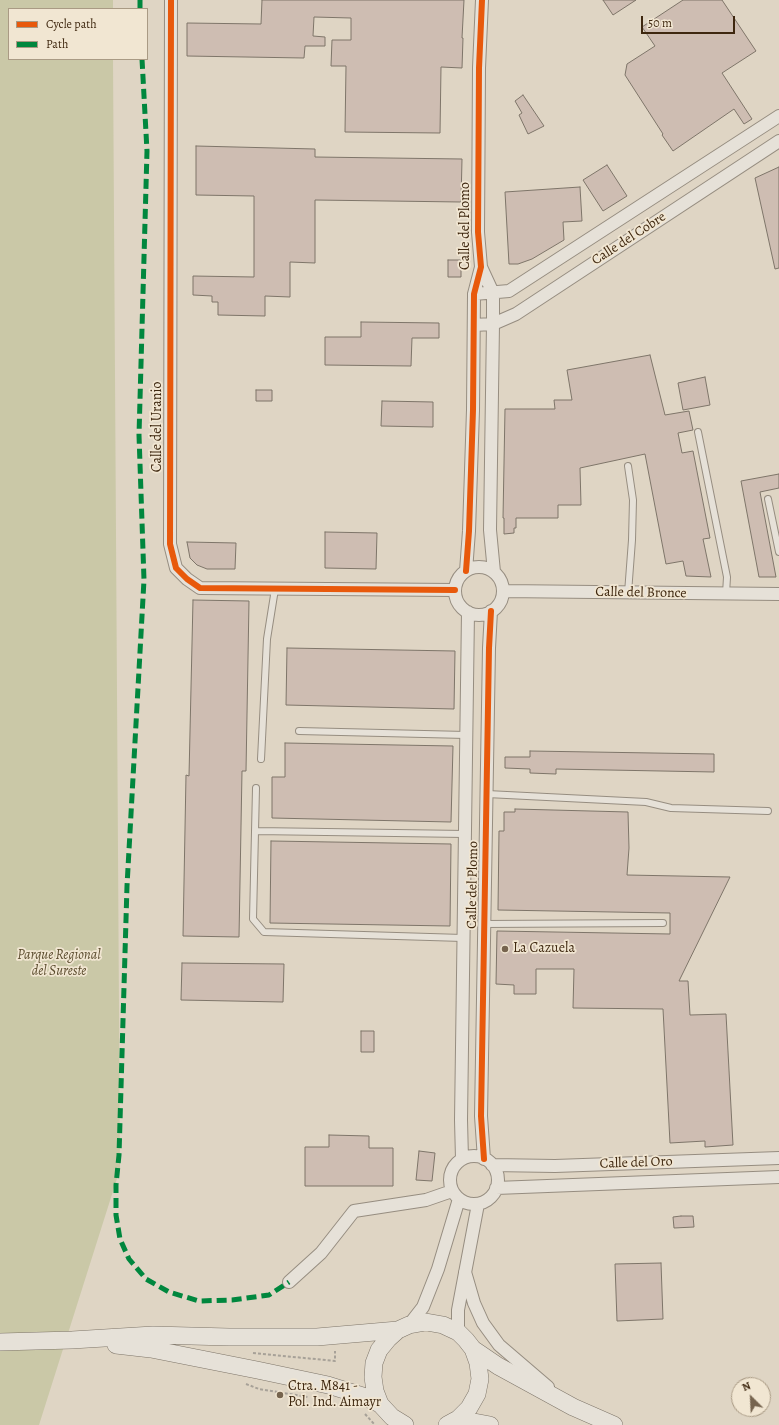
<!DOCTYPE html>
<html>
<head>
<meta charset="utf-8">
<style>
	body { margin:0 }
	#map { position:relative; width:779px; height:1425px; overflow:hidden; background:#dfd5c4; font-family:Alegreya,serif }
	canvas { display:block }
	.legend { position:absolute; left:8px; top:8px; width:140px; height:52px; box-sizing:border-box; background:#f1e6d2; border:1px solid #a99a84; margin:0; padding:5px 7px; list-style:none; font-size:12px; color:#3e270f }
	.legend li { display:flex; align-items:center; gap:8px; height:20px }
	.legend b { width:20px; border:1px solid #a99a84 }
	.north { position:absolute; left:731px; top:1377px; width:40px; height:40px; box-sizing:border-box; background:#f1e6d2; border:1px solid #a99a84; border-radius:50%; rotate:336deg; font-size:11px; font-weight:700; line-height:16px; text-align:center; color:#3e270f }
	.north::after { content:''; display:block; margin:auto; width:14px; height:18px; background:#76644e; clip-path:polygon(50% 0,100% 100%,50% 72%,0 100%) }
	.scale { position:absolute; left:641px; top:16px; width:94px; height:18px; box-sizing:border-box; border:2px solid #3e270f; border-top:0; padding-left:5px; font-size:12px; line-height:14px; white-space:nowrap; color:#3e270f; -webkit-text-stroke:3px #f1e6d2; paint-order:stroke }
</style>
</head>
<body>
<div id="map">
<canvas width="779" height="1425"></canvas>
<ul class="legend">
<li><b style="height:5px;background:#e8590c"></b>Cycle path</li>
<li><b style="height:5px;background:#00873e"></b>Path</li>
</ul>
<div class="north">N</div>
<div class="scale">50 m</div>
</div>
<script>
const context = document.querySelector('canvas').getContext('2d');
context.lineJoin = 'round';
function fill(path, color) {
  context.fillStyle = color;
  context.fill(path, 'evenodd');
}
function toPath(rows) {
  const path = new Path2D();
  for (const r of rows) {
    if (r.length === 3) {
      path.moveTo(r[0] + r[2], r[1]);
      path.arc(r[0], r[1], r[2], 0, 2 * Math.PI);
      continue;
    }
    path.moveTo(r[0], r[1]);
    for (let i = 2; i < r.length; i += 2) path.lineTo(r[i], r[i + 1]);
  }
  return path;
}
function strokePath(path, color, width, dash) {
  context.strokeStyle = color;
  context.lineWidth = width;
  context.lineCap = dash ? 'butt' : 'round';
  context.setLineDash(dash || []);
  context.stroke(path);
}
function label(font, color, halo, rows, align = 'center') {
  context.font = font + ' Alegreya,serif';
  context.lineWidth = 3.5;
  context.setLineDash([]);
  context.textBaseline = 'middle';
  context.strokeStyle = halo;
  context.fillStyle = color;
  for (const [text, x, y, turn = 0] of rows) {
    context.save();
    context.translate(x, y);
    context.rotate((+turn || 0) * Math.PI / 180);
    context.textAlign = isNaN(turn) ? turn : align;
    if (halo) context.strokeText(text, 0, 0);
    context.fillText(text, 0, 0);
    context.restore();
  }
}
const green = toPath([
	[0,0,113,0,113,9,9,9,9,59,113,59,120,1169,39,1425,0,1425]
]);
const building = toPath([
	[262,0,464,0,462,38,463,38,462,68,441,67,440,133,345,132,346,66,331,66,332,40,351,40,351,18,314,17,313,36,325,37,325,46,305,46,304,58,187,56,187,23,261,24,262,0],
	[603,0,636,0,613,15,603,0],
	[683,0,722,0,756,51,722,73,752,119,744,124,734,109,673,151,662,135,663,134,625,75,627,64,655,46,642,27,683,0],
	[523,95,544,126,528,134,519,115,522,113,515,101,523,95],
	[196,146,315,149,315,157,462,159,461,202,315,200,315,263,290,262,290,297,265,296,265,316,218,315,218,302,212,302,212,296,193,295,193,276,254,277,254,196,196,195,196,146],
	[607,165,627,196,603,211,583,180,607,165],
	[779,167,779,268,775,269,755,178,779,167],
	[580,187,582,221,563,222,564,240,532,259,518,264,509,264,505,192,580,187],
	[448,260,461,260,461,277,448,277,448,260],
	[361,322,439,323,439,338,412,338,411,366,325,365,325,337,361,337,361,322],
	[650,355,665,415,689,411,693,430,678,433,682,453,693,451,710,538,703,539,711,577,686,576,683,561,666,564,645,454,580,468,581,505,558,505,558,518,516,518,516,528,514,528,514,533,504,534,504,518,503,518,505,409,555,409,554,400,572,400,567,370,650,355],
	[705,377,710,405,683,410,678,383,705,377],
	[256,390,272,390,272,401,256,401,256,390],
	[382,401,433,402,433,427,381,426,382,401],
	[779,474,779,488,760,492,776,577,759,577,741,481,779,474],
	[325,532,377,533,376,569,325,568,325,532],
	[187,542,236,543,235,569,207,569,197,565,190,558,187,542],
	[193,600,249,601,246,771,242,771,239,937,183,936,186,775,189,776,193,600],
	[287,648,455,651,454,709,286,705,287,648],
	[285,743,453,746,451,822,272,818,272,777,285,777,285,743],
	[530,751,714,754,714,772,556,769,556,774,530,773,530,769,505,768,505,757,530,757,530,751],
	[515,809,628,812,629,848,627,875,730,877,679,981,688,981,690,1015,726,1014,733,1145,705,1147,705,1141,670,1143,663,1009,573,1008,574,969,536,969,536,994,514,994,514,985,496,984,497,931,670,934,670,913,498,910,499,831,504,831,504,812,515,812,515,809],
	[271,841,451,844,450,926,270,923,271,841],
	[182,963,284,964,283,1002,181,1000,182,963],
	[361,1031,374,1031,374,1052,361,1052,361,1031],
	[329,1135,369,1136,369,1148,393,1148,393,1186,305,1186,305,1147,329,1147,329,1135],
	[419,1151,435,1153,432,1181,416,1180,419,1151],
	[681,1216,693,1216,694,1227,674,1228,673,1217,681,1216],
	[661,1263,663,1319,617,1321,615,1264,661,1263]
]);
const path = toPath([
	[253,1353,335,1361,335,1351],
	[246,1384,259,1389,308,1397],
	[365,1414,375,1425]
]);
const lane = toPath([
	[698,432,727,577,726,594],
	[768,499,779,552],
	[628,593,632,540,633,500,628,466],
	[299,731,466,735],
	[261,759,267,639,275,589],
	[256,788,253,919,264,932,463,938],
	[487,794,646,802,671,808,768,811],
	[256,831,465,834],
	[484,924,663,923]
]);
const street = toPath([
	[171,0,170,544,176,568,187,579,200,588,455,590],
	[481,267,493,293,493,324,490,530,494,572],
	[474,294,509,291,779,116],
	[474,325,493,324,516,314,779,141],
	[479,591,24],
	[466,571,469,531,473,410,474,294,481,267,478,232,479,68,482,0],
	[503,591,779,594],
	[474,1180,24],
	[462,1159,461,1120,468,612],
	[484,1159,481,1116,489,648,491,611],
	[492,1165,555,1166,779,1158],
	[496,1188,779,1177],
	[465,1272,474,1303,483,1323,499,1345,548,1387],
	[289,1282,321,1253,354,1211,426,1200,452,1191],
	[409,1325,423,1307,438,1269,459,1199],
	[458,1332,458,1310,478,1204]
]);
const secondary = toPath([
	[0,1342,72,1340,153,1335,229,1337,317,1337,398,1330],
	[116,1345,151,1349,257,1370,328,1385,363,1396,380,1404],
	[473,1349,498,1366,573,1407,614,1425],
	[458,1419,490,1425],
	[405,1425,392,1417,380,1404,375,1391,373,1377,374,1363,379,1350,388,1339,398,1330,409,1325,426,1322,443,1325,458,1332,466,1340,473,1349,478,1363,480,1379,477,1394,469,1408,458,1419,447,1425]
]);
const quiet = toPath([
	[140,0,140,9],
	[142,59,147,151,139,435,144,580,127,886,119,1155,116,1185,116,1215,120,1239,129,1259,146,1279,169,1292,199,1301,232,1300,269,1295,289,1282]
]);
const cycleway = toPath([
	[171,0,170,544,176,568,187,579,200,588,455,590],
	[466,571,469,531,473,410,474,294,481,267,478,232,479,68,482,0],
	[484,1159,481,1116,489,648,491,611]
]);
const markers = [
	[505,949,4,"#76644e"],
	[280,1395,4,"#76644e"]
];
const streetNames = [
	["Calle del Plomo",466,226,-90],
	["Calle del Cobre",629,239,-33],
	["Calle del Uranio",158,427,-90],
	["Calle del Bronce",641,593,1],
	["Calle del Plomo",473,885,-89],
	["Calle del Oro",636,1163,-2]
];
const poiNames = [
	["La Cazuela",513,949],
	["Ctra. M841 -",288,1387],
	["Pol. Ind. Aimayr",288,1403]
];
const parkNames = [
	["Parque Regional",59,956],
	["del Sureste",59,972]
];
fill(green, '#cac8a7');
fill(building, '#cebdb2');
strokePath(building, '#7e7569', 1);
strokePath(lane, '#968d80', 8);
strokePath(street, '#968d80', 14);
strokePath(secondary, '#7e7569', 18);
strokePath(path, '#a7a198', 2, [3, 2]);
strokePath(lane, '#e6e1d8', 6);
strokePath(street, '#e6e1d8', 12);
strokePath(secondary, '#e6e1d8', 17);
strokePath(quiet, '#00873e', 5, [10, 5]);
strokePath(cycleway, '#e8590c', 6);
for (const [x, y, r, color] of markers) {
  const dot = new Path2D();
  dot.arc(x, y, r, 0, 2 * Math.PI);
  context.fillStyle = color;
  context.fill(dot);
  strokePath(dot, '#f1e6d2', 1.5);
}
label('14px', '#3e270f', '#f1e6d2', streetNames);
label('14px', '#3e270f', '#f1e6d2', poiNames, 'left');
label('italic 14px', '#5c4d2f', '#f1e6d2', parkNames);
</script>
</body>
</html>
